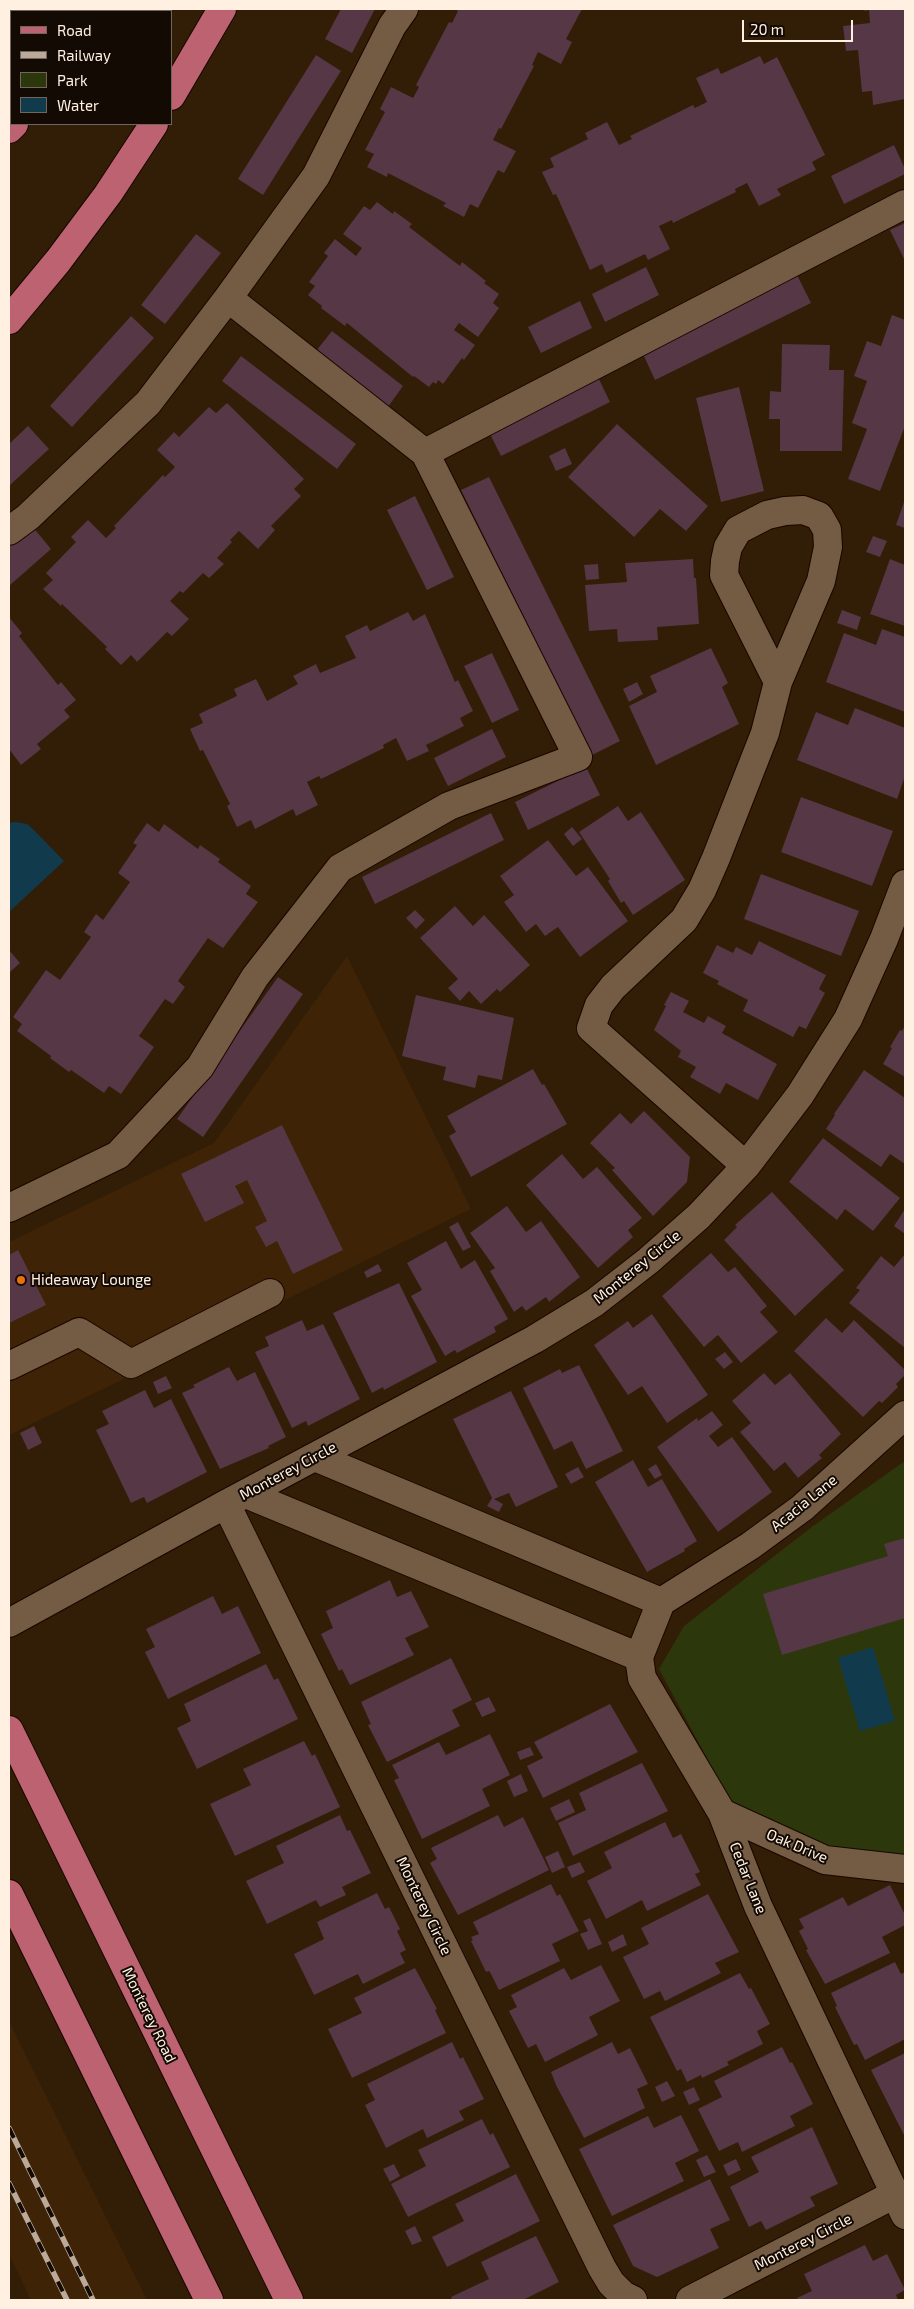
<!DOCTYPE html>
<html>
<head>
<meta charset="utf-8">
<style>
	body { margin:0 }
	#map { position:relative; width:914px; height:2309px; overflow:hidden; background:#321d06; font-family:"Exo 2",sans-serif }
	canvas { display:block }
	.frame { position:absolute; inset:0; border:10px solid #fff0e2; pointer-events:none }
	.legend { position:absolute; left:10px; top:10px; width:162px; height:115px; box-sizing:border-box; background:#130a03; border:1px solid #71665c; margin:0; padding:6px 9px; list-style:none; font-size:15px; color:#fff0e2 }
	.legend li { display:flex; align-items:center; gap:10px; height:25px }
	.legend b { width:25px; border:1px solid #71665c }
	.scale { position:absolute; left:742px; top:20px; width:111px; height:22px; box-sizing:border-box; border:2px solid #fff0e2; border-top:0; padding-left:6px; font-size:15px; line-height:18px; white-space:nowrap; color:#fff0e2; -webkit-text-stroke:4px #130a03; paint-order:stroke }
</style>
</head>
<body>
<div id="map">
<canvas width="914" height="2309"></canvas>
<div class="frame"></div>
<ul class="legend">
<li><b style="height:6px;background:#bc6270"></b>Road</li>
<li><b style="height:6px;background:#ba9"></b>Railway</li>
<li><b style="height:14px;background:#2c380c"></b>Park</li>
<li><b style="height:14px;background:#123a4d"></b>Water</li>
</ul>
<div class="scale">20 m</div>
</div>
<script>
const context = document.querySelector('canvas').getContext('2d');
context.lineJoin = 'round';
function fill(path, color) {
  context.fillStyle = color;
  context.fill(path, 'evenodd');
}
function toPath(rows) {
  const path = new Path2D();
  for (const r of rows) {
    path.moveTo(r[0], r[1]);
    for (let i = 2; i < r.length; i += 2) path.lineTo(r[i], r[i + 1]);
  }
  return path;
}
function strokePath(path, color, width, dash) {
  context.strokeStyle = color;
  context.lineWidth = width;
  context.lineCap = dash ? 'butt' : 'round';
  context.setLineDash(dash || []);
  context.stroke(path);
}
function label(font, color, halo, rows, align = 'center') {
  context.font = font + ' "Exo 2",sans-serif';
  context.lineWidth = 4;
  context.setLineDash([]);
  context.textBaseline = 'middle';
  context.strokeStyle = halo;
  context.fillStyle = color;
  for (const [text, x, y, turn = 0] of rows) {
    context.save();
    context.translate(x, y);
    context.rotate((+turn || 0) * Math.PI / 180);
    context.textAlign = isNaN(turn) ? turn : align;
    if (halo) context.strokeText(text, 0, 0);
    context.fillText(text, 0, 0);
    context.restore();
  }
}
const built = toPath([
	[347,956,471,1209,9,1435,9,1242,214,1143],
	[9,2021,147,2300,31,2300,9,2254]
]);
const green = toPath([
	[905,1461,905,1858,828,1848,730,1801,659,1669,684,1626,813,1526]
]);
const water = toPath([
	[16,822,27,824,35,831,64,861,9,912,9,823],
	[873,1647,895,1721,860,1731,838,1658]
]);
const building = toPath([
	[341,9,375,9,352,53,325,39],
	[455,9,582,9,566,39,572,42,561,64,538,52,532,65,534,66,501,129,499,128,493,140,516,151,504,173,498,170,478,208,470,204,464,217,443,206,446,203,388,173,387,177,367,167,374,154,365,150,385,112,380,109,391,87,413,98,419,87,416,85,449,22,452,23,458,11],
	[864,9,905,9,905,99,873,105,872,91,862,92,858,50,846,51,843,26,870,23,869,10,865,11],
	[316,55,341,71,263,195,238,179],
	[760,56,764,64,777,57,825,155,812,162,816,170,777,189,781,195,759,206,747,183,735,189,736,192,673,223,672,220,659,226,670,249,648,260,645,254,606,273,602,264,590,270,556,194,553,195,542,172,554,167,550,158,588,139,585,133,607,122,619,145,632,139,630,136,693,105,695,108,707,102,696,78,718,68,721,74],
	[894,145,905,169,905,174,844,204,831,176],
	[377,202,393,214,394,211,412,224,409,227,460,266,462,262,486,281,484,283,499,294,493,303,499,308,478,337,459,323,454,330,475,345,464,360,462,358,443,384,438,380,436,384,433,382,429,387,414,376,413,377,347,323,345,326,321,308,322,306,308,295,315,286,309,282,328,256,324,253,335,239,356,256,362,248,343,234,364,206,370,210],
	[905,223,905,261,890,230],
	[196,234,221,253,165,324,141,305],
	[646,267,659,295,605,322,592,294],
	[797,275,811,303,655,380,642,352],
	[580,301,592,328,541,353,528,327],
	[892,315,905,320,905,426,880,491,848,479,867,429,852,423,867,381,854,376,867,341,881,346],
	[131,316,154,338,72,427,50,406],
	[332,331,403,386,385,411,312,356],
	[782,344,830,345,829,370,844,370,842,451,780,451,780,419,769,419,770,391,781,392],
	[241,356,356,444,337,469,222,381],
	[597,375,610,402,501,456,487,428],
	[739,387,764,491,721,502,696,398],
	[227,403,304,479,294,489,301,496,271,526,275,530,258,549,239,531,230,540,232,542,217,558,224,564,209,578,203,573,183,593,180,591,170,601,189,619,172,636,167,632,137,662,131,655,121,665,105,649,107,647,62,604,61,606,43,589,53,580,46,573,76,542,71,537,88,520,106,538,116,528,114,526,163,475,165,477,175,467,157,450,174,432,179,437,209,407,216,413],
	[617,424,708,506,686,531,660,509,634,537,568,477],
	[28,426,49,449,9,486,9,444],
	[565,448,572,464,556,471,549,456],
	[489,477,620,741,592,755,461,490],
	[415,496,454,577,427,590,387,510],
	[905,499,905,528,896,525],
	[32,526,51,549,9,586,9,546],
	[873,536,887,541,880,557,866,552],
	[693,559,694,578,696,578,699,624,657,627,658,640,618,642,617,629,589,631,585,585,627,582,625,563],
	[890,559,905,565,905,626,870,614],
	[598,564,599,579,586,580,584,565],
	[842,610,861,617,857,630,837,623],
	[408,612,413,621,425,614,455,682,458,680,473,711,460,718,464,726,426,745,429,751,407,761,396,738,383,745,384,748,321,779,319,776,307,782,318,805,296,816,293,809,255,829,251,820,237,827,227,806,230,804,203,750,200,751,190,729,203,723,199,714,237,696,234,689,256,679,267,701,298,684,293,676,316,664,320,673,356,658,345,636,367,625,370,631],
	[9,617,22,633,19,636,58,685,61,682,76,700,64,710,70,717,37,744,41,749,21,765,9,749],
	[882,629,905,637,905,712,826,682,844,633,876,645],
	[711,648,728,683,722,687,739,724,656,765,629,706,657,692,650,676],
	[492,653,519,710,492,723,464,666],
	[637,682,643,694,629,702,623,689],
	[855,708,905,728,905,776,897,799,797,760,816,712,848,725],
	[492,729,506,757,448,786,434,758],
	[586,767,600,795,528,830,515,802],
	[801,797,893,831,872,886,781,852],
	[618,806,628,821,641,812,685,880,633,915,624,901,621,903,608,881,610,879,579,832],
	[491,813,504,840,375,904,362,877],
	[147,823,159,832,164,824,198,849,200,845,220,859,218,862,251,886,246,894,258,902,223,948,208,938,178,981,185,987,173,1004,165,999,139,1036,154,1047,121,1094,109,1086,104,1093,71,1070,69,1072,50,1058,51,1056,17,1031,22,1024,13,1017,46,970,60,980,91,937,84,932,96,914,103,920,130,882,118,873,137,845,133,843],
	[572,827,582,839,573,846,564,834],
	[548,840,576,876,588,867,628,921,580,957,558,927,545,936,536,924,526,932,504,902,514,895,500,876],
	[761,874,859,911,841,956,744,919],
	[455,906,473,926,484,915,530,965,500,992,497,989,481,1004,469,991,460,1001,448,988,458,979,420,938],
	[415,910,425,920,416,929,406,918],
	[759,941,826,975,819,989,825,993,806,1029,799,1026,793,1037,743,1011,748,1000,717,984,719,981,703,973,717,945,733,953,736,947,752,955],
	[9,950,20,963,9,973],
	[278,977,303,994,203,1137,177,1119],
	[671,992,689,1001,683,1012,704,1023,708,1016,726,1026,722,1033,777,1064,758,1100,726,1083,720,1094,690,1077,696,1067,678,1057,681,1051,654,1030,666,1006,664,1005],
	[416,995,514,1018,502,1080,478,1075,475,1088,443,1080,446,1067,402,1056],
	[905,1025,905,1077,883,1064,892,1048,890,1047,900,1030,902,1031],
	[533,1069,542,1085,544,1084,567,1124,471,1177,449,1136,456,1132,447,1116],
	[864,1070,905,1098,905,1164,890,1154,881,1167,826,1129,835,1115,834,1114],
	[644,1111,690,1157,687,1182,653,1216,612,1170,615,1168,590,1143,620,1113,631,1124],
	[282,1125,343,1250,293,1274,277,1241,266,1247,255,1227,267,1221,247,1180,235,1186,244,1203,205,1222,181,1174],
	[823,1138,900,1198,873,1231,845,1209,837,1220,789,1182],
	[562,1154,583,1179,597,1167,642,1218,628,1230,633,1237,598,1268,526,1185],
	[772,1192,844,1270,795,1316,724,1240,737,1227,735,1225],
	[507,1206,526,1232,541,1221,580,1277,549,1302,546,1297,526,1311,522,1306,514,1312,490,1271,495,1268,470,1233],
	[905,1209,905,1234,894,1226],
	[458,1222,471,1247,463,1251,449,1227],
	[446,1241,461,1269,475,1260,508,1319,494,1327,496,1332,457,1353,455,1350,445,1356,411,1296,422,1290,407,1263],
	[18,1250,46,1305,9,1323,9,1255],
	[711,1253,728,1272,735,1267,767,1306,760,1312,778,1332,741,1363,718,1335,704,1347,662,1296],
	[905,1254,905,1348,849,1303,860,1290,856,1288,881,1256,894,1267],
	[378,1264,382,1271,367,1278,364,1272],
	[399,1283,437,1362,384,1390,383,1387,372,1393,333,1313],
	[652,1314,708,1395,667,1423,642,1386,628,1395,594,1345,628,1321,633,1328],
	[826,1318,842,1333,854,1320,905,1370,905,1375,896,1384,898,1387,882,1403,879,1401,863,1417,794,1351],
	[302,1320,307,1331,323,1324,360,1399,308,1426,306,1421,292,1428,255,1352,269,1346,265,1337],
	[725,1352,733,1362,724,1369,715,1359],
	[579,1365,623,1451,586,1469,572,1441,554,1450,523,1388,560,1369,562,1373],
	[229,1367,237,1381,255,1372,286,1437,268,1446,269,1448,220,1469,182,1393,195,1387,193,1385],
	[764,1373,775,1385,790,1373,841,1434,819,1455,822,1458,798,1478,785,1462,774,1471,740,1432,751,1423,732,1401],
	[166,1376,172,1388,158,1394,153,1382],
	[145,1390,154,1408,171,1399,207,1472,147,1503,144,1497,131,1503,96,1430,109,1424,102,1411],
	[511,1391,558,1487,516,1507,509,1493,494,1499,503,1504,499,1512,487,1506,492,1498,453,1419],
	[712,1411,723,1425,709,1436,718,1447,732,1437,772,1492,718,1532,657,1447,697,1418,698,1421],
	[34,1426,42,1443,28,1450,20,1433],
	[633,1460,648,1487,662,1479,697,1541,684,1549,685,1551,647,1572,595,1482],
	[656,1464,662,1475,655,1479,648,1469],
	[578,1467,584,1477,571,1484,565,1474],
	[905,1538,905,1618,782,1655,763,1594,888,1556,884,1544],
	[390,1580,397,1597,411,1591,429,1627,405,1638,414,1655,350,1685,342,1669,339,1671,321,1634,333,1628,326,1611],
	[213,1596,222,1614,238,1606,261,1653,168,1699,145,1652,155,1647,146,1629],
	[451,1658,472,1700,452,1710,460,1726,387,1762,368,1725,371,1724,361,1702],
	[266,1664,274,1680,278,1678,298,1719,197,1769,177,1728,191,1721,184,1704],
	[489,1697,496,1711,482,1717,475,1703],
	[610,1704,638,1752,543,1798,527,1766,543,1758,534,1742],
	[490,1734,510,1775,482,1789,490,1806,422,1839,394,1780,399,1778,392,1765,439,1742,446,1755],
	[304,1741,312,1756,315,1754,340,1807,235,1856,210,1804,251,1785,243,1769],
	[530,1747,534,1755,520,1760,517,1752],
	[642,1763,668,1811,573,1856,558,1823,586,1810,579,1793],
	[521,1774,528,1791,514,1797,507,1781],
	[569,1799,575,1812,556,1821,550,1808],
	[340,1815,347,1831,350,1830,371,1873,342,1887,346,1895,320,1907,316,1900,267,1924,246,1881,284,1863,276,1846],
	[498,1815,504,1827,523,1817,549,1870,458,1915,430,1863,437,1859,431,1848],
	[665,1822,673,1838,681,1834,700,1872,695,1874,701,1885,647,1911,642,1900,606,1919,587,1881,612,1868,604,1852],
	[558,1851,565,1867,552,1873,545,1857],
	[580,1862,585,1872,572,1878,567,1867],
	[551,1884,557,1896,560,1894,579,1931,552,1944,560,1961,499,1990,491,1974,489,1971,486,1972,471,1941,473,1940,471,1937,479,1934,473,1922],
	[890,1885,905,1915,905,1925,882,1937,890,1953,825,1984,806,1950,808,1949,799,1931,804,1928,799,1919,843,1897,848,1906],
	[377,1893,385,1909,389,1907,400,1929,397,1931,406,1950,400,1953,405,1963,363,1984,358,1974,314,1995,294,1954,324,1939,317,1922],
	[708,1894,739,1952,715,1963,721,1973,665,2001,660,1991,644,1999,623,1957,649,1944,641,1928],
	[590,1918,602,1944,588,1950,580,1934,588,1931,583,1921],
	[623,1934,627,1945,612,1952,608,1942],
	[895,1962,901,1974,905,1972,905,2039,865,2060,857,2044,854,2045,835,2007,837,2006,831,1993],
	[601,1965,620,2001,589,2017,598,2035,545,2062,536,2044,528,2048,509,2011,517,2007,511,1995,564,1968,571,1980],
	[415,1968,437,2009,435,2010,446,2033,352,2078,328,2029,362,2013,354,1998],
	[740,1973,749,1989,751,1988,770,2024,757,2031,763,2044,727,2062,729,2065,702,2078,701,2075,687,2082,681,2069,677,2071,650,2017],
	[452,2042,460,2059,463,2057,484,2099,459,2111,464,2120,427,2138,423,2129,386,2148,365,2105,375,2100,367,2084],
	[612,2042,618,2054,630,2048,648,2084,637,2089,645,2108,584,2138,556,2085,551,2072],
	[782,2047,790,2063,792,2062,813,2104,790,2116,795,2126,742,2152,738,2142,719,2151,698,2109,722,2097,714,2081],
	[905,2053,905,2134,904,2135,871,2070],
	[667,2081,675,2096,662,2102,655,2087],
	[694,2087,700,2100,689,2105,683,2092],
	[681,2115,699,2151,675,2163,684,2181,612,2216,579,2149,648,2116,654,2128],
	[482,2119,490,2135,493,2133,510,2167,408,2217,391,2184,426,2166,418,2150],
	[812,2127,838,2184,810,2197,815,2206,766,2230,761,2221,749,2227,730,2187,759,2172,751,2157],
	[707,2155,716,2172,704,2177,696,2160],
	[736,2159,741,2170,728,2176,723,2165],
	[394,2164,400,2176,390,2182,383,2169],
	[516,2174,540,2221,447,2267,432,2237,464,2221,455,2204],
	[710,2179,730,2220,710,2229,719,2248,657,2277,633,2266,613,2225],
	[415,2226,422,2241,412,2245,405,2231],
	[536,2236,559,2282,523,2300,452,2300,451,2297,489,2279,481,2262],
	[865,2245,873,2261,887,2254,905,2290,896,2295,898,2300,798,2300,797,2298,812,2291,804,2274]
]);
const minor = toPath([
	[425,453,905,204],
	[9,531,28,517,148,403,228,298,316,176,392,26,404,9],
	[746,1166,591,1028,599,1005,613,987,684,920,702,890,716,858,765,733,778,682,821,581,828,547,827,530,819,516,803,510,785,511,767,515,738,530,728,547,725,561,724,575,778,682],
	[9,1208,118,1155,200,1067,255,977,340,868,449,806,578,757,425,453,228,298],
	[9,1366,79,1332,131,1364,270,1293],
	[905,1415,802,1508,750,1546,661,1602,639,1657,642,1678,722,1813,758,1906,905,2215],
	[315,1457,661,1602],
	[246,1494,639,1657],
	[226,1504,602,2268,611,2283,623,2295,633,2300],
	[9,1623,226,1504,535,1339,594,1303,648,1261,699,1216,746,1166,800,1095,848,1019,884,939,905,884],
	[722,1813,825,1860,905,1869],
	[690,2300,895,2194]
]);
const major = toPath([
	[113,11,115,9],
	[171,96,222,9],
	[9,129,14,124],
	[9,320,58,261,108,194,154,124],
	[9,1730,289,2300],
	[9,1894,209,2300]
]);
const rail = toPath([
	[9,2128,93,2300],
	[9,2183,67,2300]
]);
const markers = [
	[21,1280,5,"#e8710a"]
];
const streetNames = [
	["Monterey Circle",637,1267,-39],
	["Monterey Circle",288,1471,-28],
	["Acacia Lane",804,1503,-39],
	["Oak Drive",797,1846,23],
	["Cedar Lane",748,1878,68],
	["Monterey Circle",424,1906,64],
	["Monterey Road",149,2015,64],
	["Monterey Circle",803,2242,-27]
];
const poiNames = [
	["Hideaway Lounge",31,1280]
];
fill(built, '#3e2306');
fill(green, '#2c380c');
fill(water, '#123a4d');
fill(building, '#553745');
strokePath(minor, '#190600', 30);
strokePath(major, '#190600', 30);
strokePath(minor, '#745b44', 28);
strokePath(major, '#bc6270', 28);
strokePath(rail, '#ba9', 5.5);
strokePath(rail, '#130a03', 4, [11]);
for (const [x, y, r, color] of markers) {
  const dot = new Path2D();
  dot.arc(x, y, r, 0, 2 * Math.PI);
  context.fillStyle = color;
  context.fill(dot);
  strokePath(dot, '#130a03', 2);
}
label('15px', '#fff0e2', '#130a03', streetNames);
label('15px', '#fff0e2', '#130a03', poiNames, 'left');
</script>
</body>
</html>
